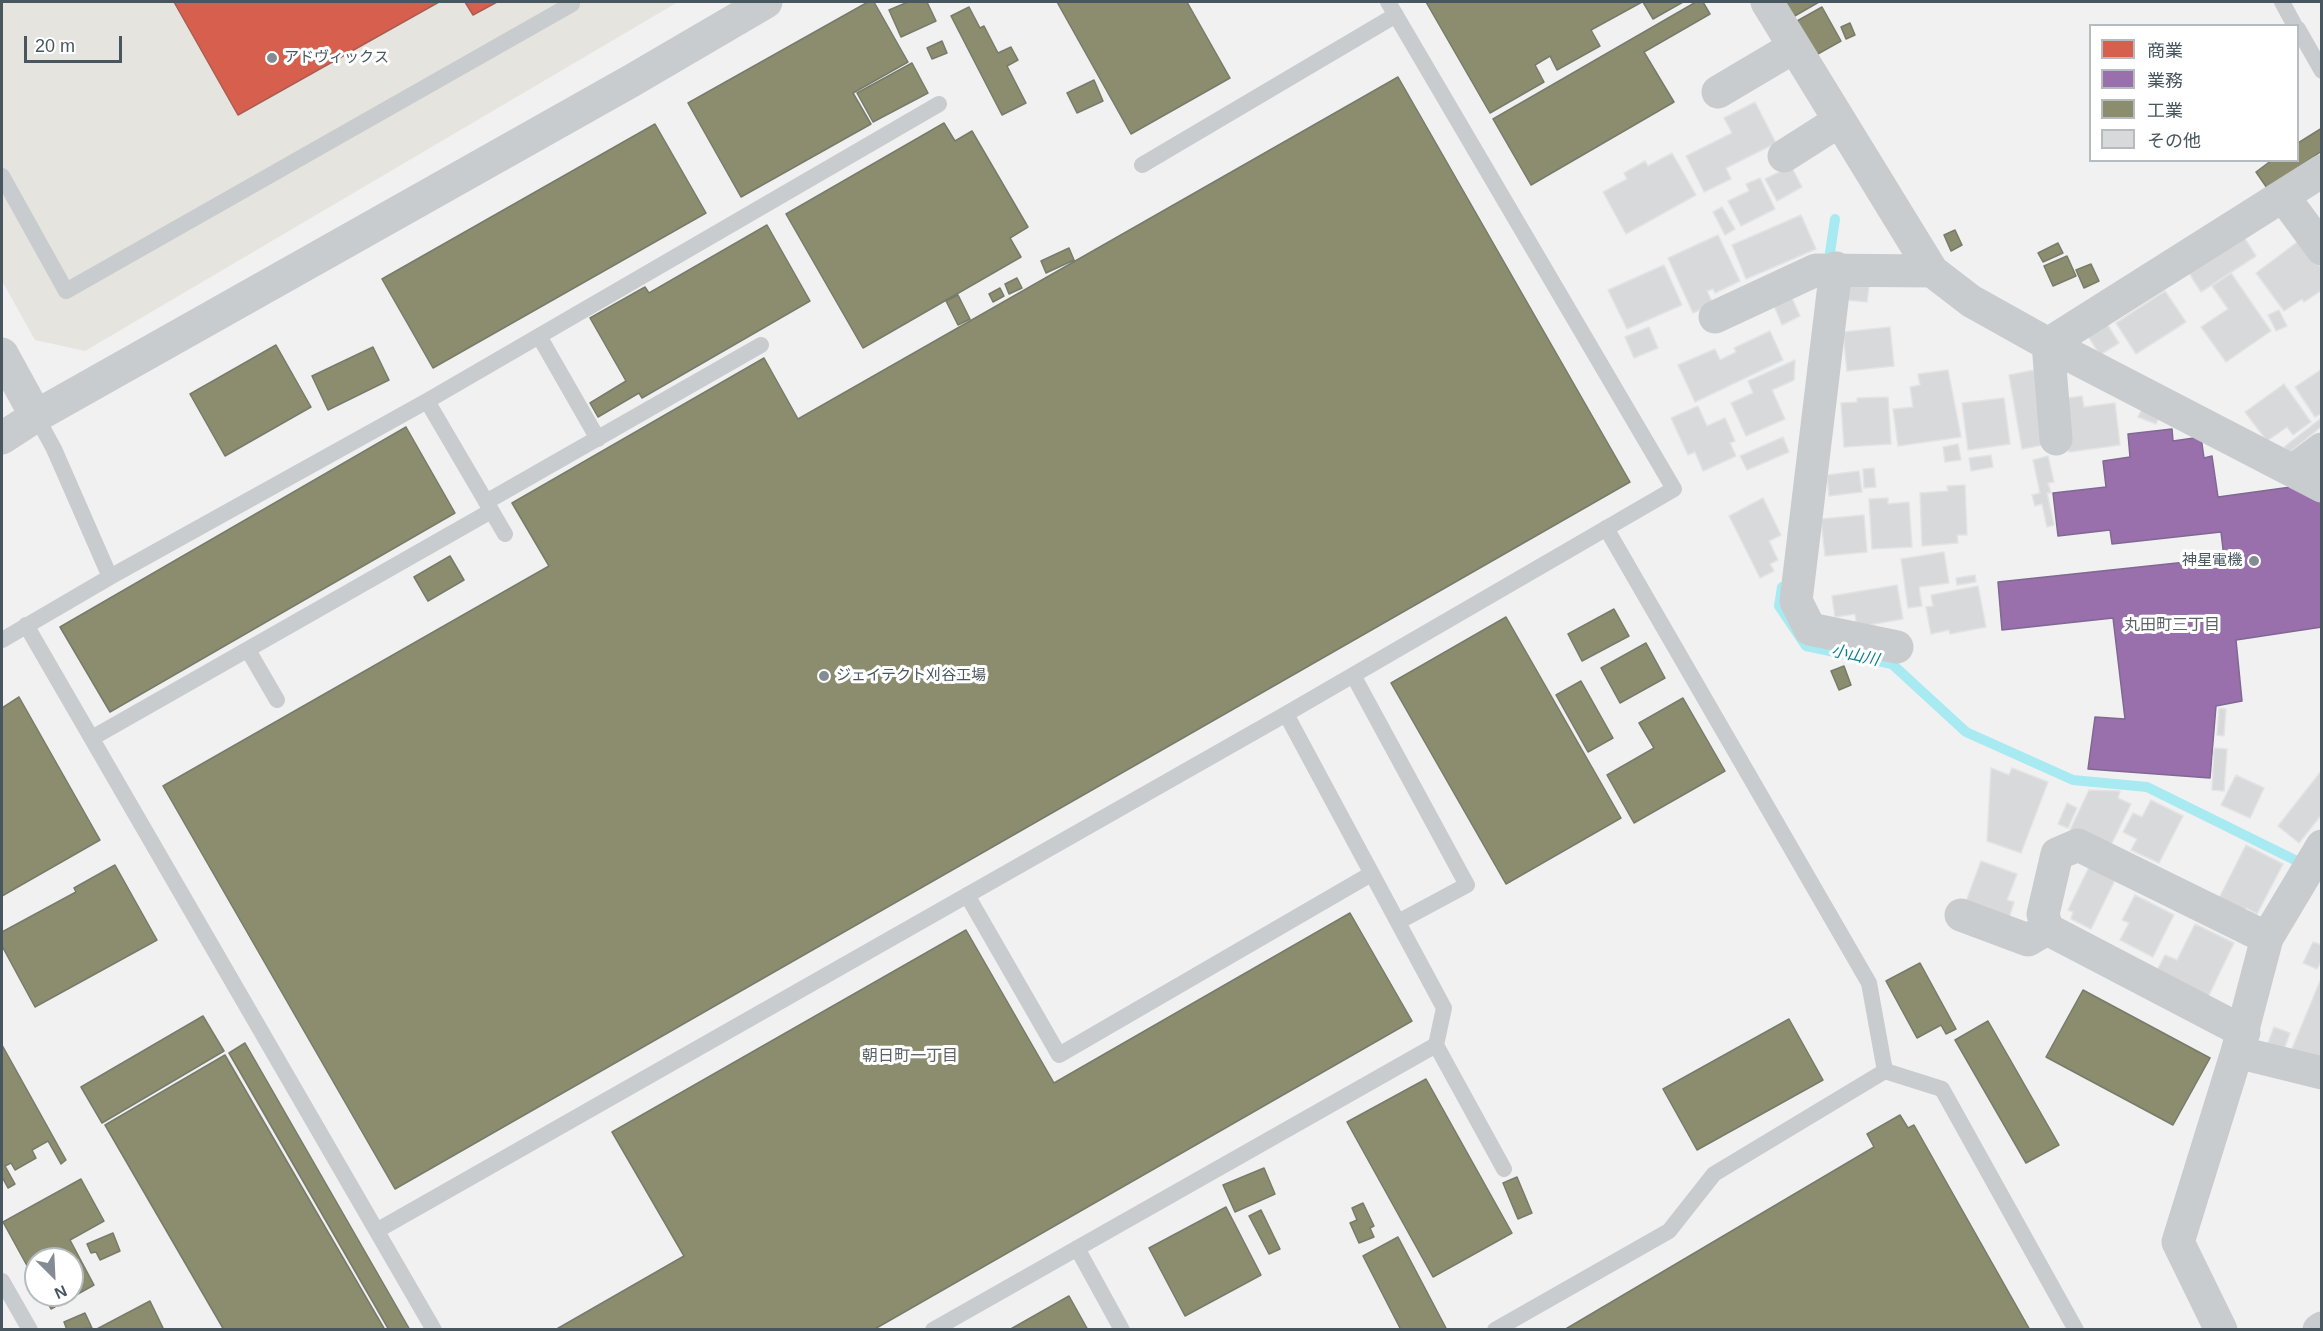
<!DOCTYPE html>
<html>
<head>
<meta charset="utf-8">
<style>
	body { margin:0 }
	#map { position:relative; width:2323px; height:1331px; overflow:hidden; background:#f2f1f1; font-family:Arial,"Noto Sans JP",sans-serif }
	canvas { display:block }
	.frame { position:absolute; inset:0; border:3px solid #47565f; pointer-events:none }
	.legend { position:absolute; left:2089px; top:24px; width:210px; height:138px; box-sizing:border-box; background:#fff; border:2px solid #b5bbbf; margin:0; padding:8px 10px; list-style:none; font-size:18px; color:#47565f }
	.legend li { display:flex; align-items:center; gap:12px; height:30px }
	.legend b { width:30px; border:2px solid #b5bbbf }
	.north { position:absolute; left:24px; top:1247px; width:60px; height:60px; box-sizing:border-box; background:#fff; border:2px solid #b5bbbf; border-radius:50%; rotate:156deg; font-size:16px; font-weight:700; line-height:24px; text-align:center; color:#47565f }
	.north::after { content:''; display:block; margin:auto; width:21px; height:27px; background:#838c92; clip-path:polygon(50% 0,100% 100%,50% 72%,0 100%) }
	.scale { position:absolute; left:24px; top:36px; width:98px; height:27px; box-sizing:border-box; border:3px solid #47565f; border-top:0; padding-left:8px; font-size:18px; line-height:21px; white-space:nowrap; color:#47565f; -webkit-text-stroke:4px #fff; paint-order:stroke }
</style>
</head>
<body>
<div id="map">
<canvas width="2323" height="1331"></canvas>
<div class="frame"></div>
<ul class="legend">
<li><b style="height:16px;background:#d6604d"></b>商業</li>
<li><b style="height:16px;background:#9970ab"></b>業務</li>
<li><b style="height:16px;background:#8c8c6e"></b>工業</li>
<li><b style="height:16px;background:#d8d9da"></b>その他</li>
</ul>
<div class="north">N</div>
<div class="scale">20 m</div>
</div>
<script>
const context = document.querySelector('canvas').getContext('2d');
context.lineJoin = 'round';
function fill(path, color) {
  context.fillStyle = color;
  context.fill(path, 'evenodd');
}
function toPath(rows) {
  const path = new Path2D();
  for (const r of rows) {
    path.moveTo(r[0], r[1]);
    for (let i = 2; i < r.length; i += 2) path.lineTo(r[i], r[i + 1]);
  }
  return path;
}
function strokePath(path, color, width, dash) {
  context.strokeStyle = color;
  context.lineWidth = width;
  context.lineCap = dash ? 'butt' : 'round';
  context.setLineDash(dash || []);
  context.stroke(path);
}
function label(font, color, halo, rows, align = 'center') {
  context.font = font + ' Arial,"Noto Sans JP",sans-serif';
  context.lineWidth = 6;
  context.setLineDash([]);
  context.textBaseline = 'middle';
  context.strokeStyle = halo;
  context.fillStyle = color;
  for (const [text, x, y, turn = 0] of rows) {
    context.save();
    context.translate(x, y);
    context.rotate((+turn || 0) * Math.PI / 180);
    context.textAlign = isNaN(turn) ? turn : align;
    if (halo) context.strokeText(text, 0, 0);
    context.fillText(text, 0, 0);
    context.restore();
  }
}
const commercial = toPath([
	[2,2,678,2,85,351,35,340,2,281]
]);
const shops = toPath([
	[174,2,439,2,238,115,174,2],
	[465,2,497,2,473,15,465,2]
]);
const offices = toPath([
	[2172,429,2173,441,2201,437,2204,458,2212,456,2218,497,2291,487,2322,502,2322,627,2236,640,2242,701,2216,706,2210,778,2088,769,2095,717,2125,719,2113,618,2002,630,1998,582,2224,558,2221,532,2112,544,2110,530,2058,536,2053,493,2106,487,2103,461,2130,457,2128,434,2172,429]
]);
const industry = toPath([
	[868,2,874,2,908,62,853,93,871,124,741,197,688,103,868,2],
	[908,2,927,2,936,21,901,37,889,10,908,2],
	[1057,2,1187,2,1230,78,1131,134,1057,2],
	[1426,2,1642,2,1591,30,1600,46,1557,70,1550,56,1535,65,1544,82,1490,113,1426,2],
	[1643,2,1683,2,1653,19,1643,2],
	[1696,2,1703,2,1710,14,1644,52,1674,102,1531,185,1493,119,1696,2],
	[1784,2,1819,2,1793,17,1784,2],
	[969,7,980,28,984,26,998,53,1011,47,1018,60,1007,66,1026,103,1002,115,951,16,969,7],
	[1822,7,1841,41,1816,55,1797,21,1822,7],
	[1850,23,1855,35,1846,39,1841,27,1850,23],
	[942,41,947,53,932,59,927,48,942,41],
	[912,63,928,93,873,122,857,93,912,63],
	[1398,77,1630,482,395,1189,163,786,549,566,512,503,764,358,798,419,1398,77],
	[1094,80,1103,101,1077,113,1067,93,1094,80],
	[944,123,955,141,972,131,1028,227,1010,238,1021,257,863,348,786,214,944,123],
	[655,124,706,213,433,368,382,279,655,124],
	[2322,128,2322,151,2267,188,2256,172,2272,160,2298,160,2298,143,2322,128],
	[767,225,810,301,642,398,639,393,598,417,590,403,626,381,590,318,645,287,649,293,767,225],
	[1955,230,1962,245,1951,251,1944,235,1955,230],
	[2058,243,2063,253,2043,262,2038,253,2058,243],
	[1069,248,1074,260,1046,273,1041,261,1069,248],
	[2067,256,2076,276,2053,286,2044,266,2067,256],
	[2091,264,2099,281,2084,288,2076,270,2091,264],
	[1017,278,1022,288,1009,294,1005,284,1017,278],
	[1000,288,1004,296,993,302,989,294,1000,288],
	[958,295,970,319,958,325,946,301,958,295],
	[276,345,311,407,225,456,190,394,276,345],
	[373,347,389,380,328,410,312,376,373,347],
	[406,427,455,513,110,712,60,627,406,427],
	[450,556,464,580,428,601,414,577,450,556],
	[1614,609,1629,636,1582,661,1568,634,1614,609],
	[1506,617,1621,818,1506,884,1391,683,1506,617],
	[1646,643,1665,678,1620,703,1601,668,1646,643],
	[1844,666,1851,685,1839,690,1831,671,1844,666],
	[1581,681,1613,738,1588,752,1556,695,1581,681],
	[19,697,100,840,2,896,2,708,19,697],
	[1683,698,1725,771,1634,823,1607,775,1654,748,1639,723,1683,698],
	[115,865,157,940,35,1007,2,946,2,932,76,892,74,888,115,865],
	[1350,913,1412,1021,873,1330,555,1330,684,1256,612,1132,966,930,1054,1083,1350,913],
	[1920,963,1956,1029,1946,1034,1941,1025,1917,1038,1886,981,1920,963],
	[2083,990,2210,1058,2173,1125,2046,1057,2083,990],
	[203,1016,224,1051,102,1123,81,1087,203,1016],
	[1789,1019,1823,1080,1697,1150,1663,1089,1789,1019],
	[1988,1021,2059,1145,2026,1163,1955,1040,1988,1021],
	[245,1043,410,1330,389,1330,229,1053,245,1043],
	[2,1045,66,1160,61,1164,48,1141,32,1150,36,1158,15,1170,11,1163,5,1166,15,1184,8,1188,2,1177,2,1045],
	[225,1055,385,1330,224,1330,105,1125,225,1055],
	[1426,1079,1512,1233,1433,1277,1347,1122,1426,1079],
	[1900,1115,1908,1128,1914,1125,2030,1330,1564,1330,1874,1147,1867,1134,1900,1115],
	[1264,1168,1275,1194,1235,1212,1223,1185,1264,1168],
	[1517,1177,1532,1213,1518,1219,1503,1183,1517,1177],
	[81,1179,104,1221,70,1240,94,1285,51,1309,43,1295,72,1295,72,1259,36,1259,36,1282,3,1222,81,1179],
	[1363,1203,1374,1226,1370,1228,1374,1237,1359,1243,1350,1223,1357,1220,1352,1208,1363,1203],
	[1226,1207,1261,1275,1185,1316,1149,1248,1226,1207],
	[1261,1210,1280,1249,1269,1254,1249,1216,1261,1210],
	[113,1233,120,1251,100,1260,96,1252,91,1253,87,1244,113,1233],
	[1398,1237,1447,1330,1401,1330,1363,1256,1398,1237],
	[1069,1296,1088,1330,1009,1330,1069,1296],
	[150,1301,164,1330,95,1330,150,1301],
	[85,1313,92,1328,67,1330,64,1322,85,1313]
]);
const stream = toPath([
	[1828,266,1835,219],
	[1782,587,1779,606,1806,646,1892,664,1966,732,2073,780,2147,787,2307,866]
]);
const building = toPath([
	[1755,102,1776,143,1726,168,1731,179,1704,192,1686,156,1732,133,1724,118,1755,102],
	[1672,153,1696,195,1626,234,1603,192,1627,179,1624,173,1645,161,1648,166,1672,153],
	[1791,166,1802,187,1777,201,1765,179,1791,166],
	[1760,178,1775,209,1741,226,1728,201,1749,191,1746,184,1760,178],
	[1722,207,1735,229,1725,235,1713,212,1722,207],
	[1801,215,1816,249,1746,279,1732,245,1801,215],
	[1718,235,1740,281,1715,293,1713,289,1707,291,1713,304,1693,313,1668,258,1718,235],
	[2244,237,2256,256,2201,292,2189,273,2244,237],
	[2300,240,2322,269,2322,290,2304,302,2302,299,2284,311,2256,273,2300,240],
	[1664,265,1682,305,1627,329,1608,290,1664,265],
	[2231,273,2271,331,2226,362,2201,327,2228,309,2212,286,2231,273],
	[1849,277,1870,280,1867,302,1846,300,1849,277],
	[2165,291,2186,322,2136,354,2116,323,2165,291],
	[1791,296,1800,316,1782,325,1773,303,1791,296],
	[2279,310,2287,326,2276,331,2268,315,2279,310],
	[2107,324,2119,343,2100,355,2088,336,2107,324],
	[1649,327,1658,348,1634,358,1625,337,1649,327],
	[1890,327,1894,366,1847,371,1843,332,1890,327],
	[1770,331,1783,360,1695,402,1678,365,1715,349,1720,360,1736,352,1734,348,1770,331],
	[1795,360,1794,380,1772,390,1785,419,1746,436,1731,403,1753,393,1748,381,1795,360],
	[2322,369,2322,413,2315,417,2295,387,2322,369],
	[1948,370,1961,437,1898,446,1893,409,1913,407,1910,387,1920,385,1918,374,1948,370],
	[2034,370,2048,444,2022,449,2009,375,2034,370],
	[2284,384,2311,422,2293,435,2287,427,2267,441,2245,412,2284,384],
	[2082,396,2084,407,2115,403,2120,445,2069,452,2062,399,2082,396],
	[1888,397,1891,444,1844,447,1841,403,1857,402,1857,398,1888,397],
	[2004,398,2010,444,1968,450,1962,403,2004,398],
	[1698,406,1707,426,1725,418,1735,441,1730,443,1736,456,1703,471,1695,452,1688,455,1671,418,1698,406],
	[2143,407,2160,415,2156,424,2138,417,2143,407],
	[2320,419,2322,426,2289,453,2284,447,2320,419],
	[1783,437,1789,452,1747,470,1740,456,1783,437],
	[1958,444,1961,460,1945,462,1943,447,1958,444],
	[1991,455,1993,467,1971,471,1969,458,1991,455],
	[2048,456,2054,482,2048,483,2051,493,2047,493,2054,525,2047,527,2042,504,2035,506,2032,495,2040,493,2033,460,2048,456],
	[1874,468,1876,487,1864,488,1863,469,1874,468],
	[1859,471,1862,492,1829,496,1827,475,1859,471],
	[1965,485,1967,535,1957,535,1958,543,1922,546,1920,493,1948,491,1947,486,1965,485],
	[1763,498,1781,535,1769,541,1778,560,1770,564,1774,571,1760,578,1729,516,1763,498],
	[1888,498,1888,504,1909,502,1912,547,1872,549,1869,499,1888,498],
	[1864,515,1867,552,1825,556,1821,519,1864,515],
	[1944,552,1949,583,1919,587,1922,606,1908,608,1901,559,1944,552],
	[1975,575,1976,582,1957,585,1956,578,1975,575],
	[1897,585,1903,619,1857,627,1855,614,1835,617,1832,596,1897,585],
	[1978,586,1986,627,1950,634,1949,630,1931,634,1926,607,1933,606,1931,595,1978,586],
	[2219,708,2226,709,2224,736,2217,735,2219,708],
	[2214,748,2227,749,2224,791,2212,790,2214,748],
	[1991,768,2009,775,2012,768,2048,782,2021,853,1987,841,1991,768],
	[2322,770,2322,814,2299,843,2278,826,2322,770],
	[2236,775,2264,788,2250,818,2221,805,2236,775],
	[2089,790,2120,791,2118,798,2131,804,2112,843,2104,845,2070,830,2089,790],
	[2151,800,2183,816,2159,863,2131,850,2137,839,2123,832,2133,813,2142,817,2151,800],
	[2067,803,2077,808,2068,828,2058,824,2067,803],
	[2246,845,2283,864,2257,914,2246,908,2243,915,2217,902,2246,845],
	[1981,861,2017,874,2007,900,2014,902,2009,918,1964,907,1981,861],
	[2089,867,2115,880,2091,929,2071,919,2073,912,2068,910,2089,867],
	[2135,895,2174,915,2153,957,2120,940,2129,923,2122,920,2135,895],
	[2195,924,2234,943,2208,997,2156,972,2165,955,2177,960,2195,924],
	[2313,942,2322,945,2322,959,2317,969,2303,963,2313,942],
	[2320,981,2322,982,2322,1059,2291,1051,2320,981],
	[2274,1027,2290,1033,2284,1049,2268,1043,2274,1027]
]);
const service = toPath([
	[2282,2,2295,26],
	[2298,29,2322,71],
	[1142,165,1396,15],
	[2,176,66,291,572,4,570,2],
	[539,336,598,439],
	[427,401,505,534],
	[36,416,54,449,110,577,427,401,939,104],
	[486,502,761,345],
	[26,625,434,1330],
	[2,640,110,577],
	[248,650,277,700],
	[1353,675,1467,885,1398,922],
	[92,738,491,511],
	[967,895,1059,1055,1371,874],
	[1436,1045,1504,1169],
	[1885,1071,1942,1089,2076,1330],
	[378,1230,1286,714,1674,489,1388,2],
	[1077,1248,1122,1330],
	[2,1281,30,1330],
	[933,1330,1436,1045,1444,1008,1286,714],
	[1495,1330,1669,1231,1714,1174,1885,1071,1869,983,1606,528]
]);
const minor = toPath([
	[1767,2,1932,271],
	[1718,92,1794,47],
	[1784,156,1839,121],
	[2283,196,2322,249],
	[1836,268,1796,601,1810,629,1897,647],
	[1715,317,1816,270,1932,271,1971,301,2048,344,2322,486],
	[2048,344,2322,171],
	[2048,344,2056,439],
	[2,354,36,416],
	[2,438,36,416,631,81,766,2],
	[2293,471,2322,449],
	[2322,846,2267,938,2237,1052,2322,1073],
	[1961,915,2028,940,2047,929],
	[2244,1032,2047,929,2043,914,2057,854,2078,845,2267,938],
	[2221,1330,2178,1242,2237,1052],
	[2319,1330,2322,1328]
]);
const markers = [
	[272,58,6,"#838c92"],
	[2254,561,6,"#838c92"],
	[824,676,6,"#838c92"]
];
const poiNames = [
	["アドヴィックス",284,58],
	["神星電機",2242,561,"right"],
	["ジェイテクト刈谷工場",836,676]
];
const neighbourhoodNames = [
	["丸田町三丁目",2172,626],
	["朝日町一丁目",910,1057]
];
const waterNames = [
	["小山川",1855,656,12]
];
fill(commercial, '#e6e4df');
fill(shops, '#d6604d');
strokePath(shops, '#ab5d52', 1.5);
fill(offices, '#9970ab');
strokePath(offices, '#806894', 1.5);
fill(industry, '#8c8c6e');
strokePath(industry, '#777c6a', 1.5);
strokePath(stream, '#a7eaf2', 10);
fill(building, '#d8d9da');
strokePath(building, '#e3e3e4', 1.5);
strokePath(service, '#c8ccce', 16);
strokePath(minor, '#c8ccce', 33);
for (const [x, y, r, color] of markers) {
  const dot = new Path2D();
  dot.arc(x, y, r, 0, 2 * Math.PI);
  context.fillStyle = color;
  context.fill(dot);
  strokePath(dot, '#fff', 2);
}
label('15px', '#47565f', '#fff', poiNames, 'left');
label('16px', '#5c6266', '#fff', neighbourhoodNames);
label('italic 16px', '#067f8e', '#fff', waterNames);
</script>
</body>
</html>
